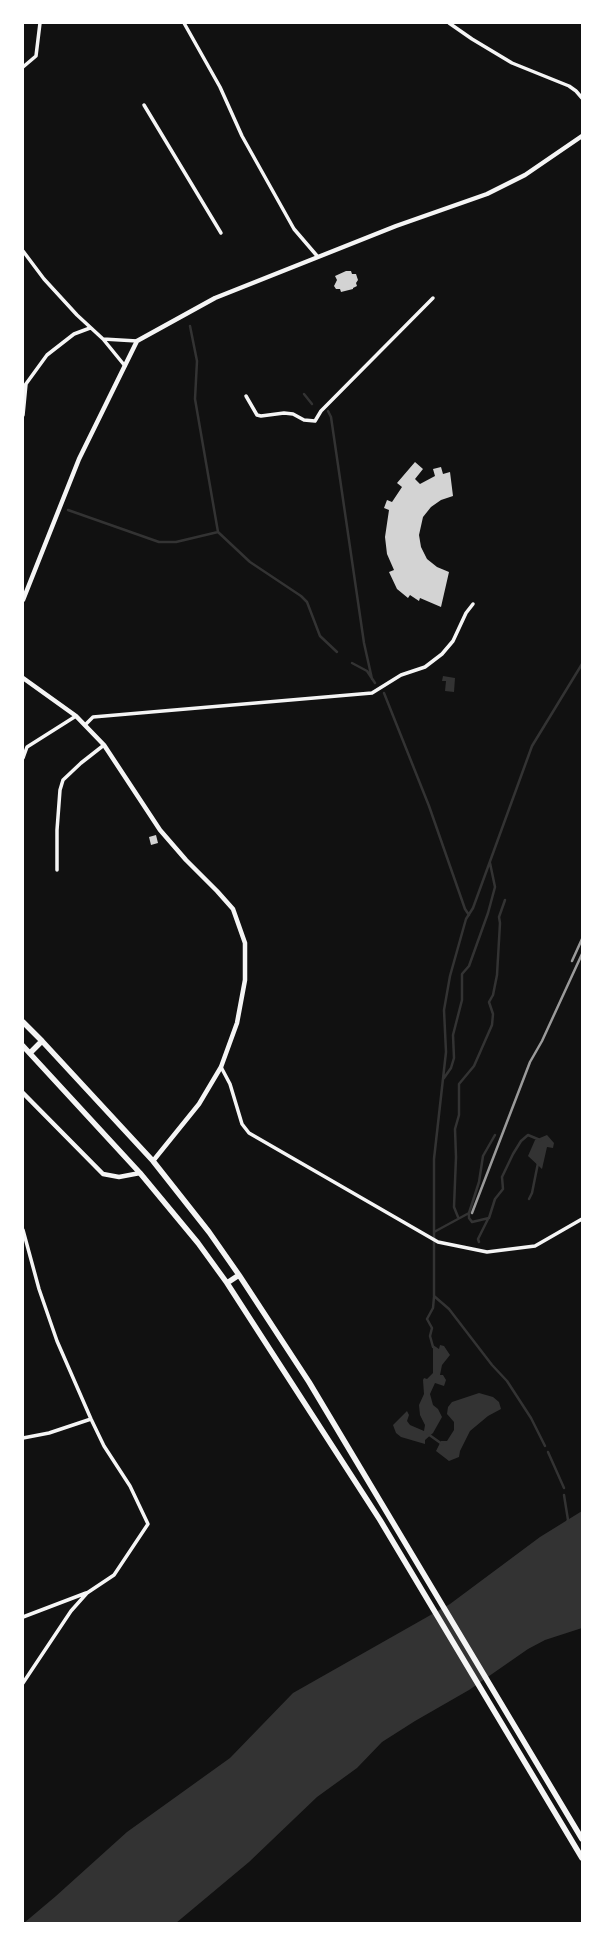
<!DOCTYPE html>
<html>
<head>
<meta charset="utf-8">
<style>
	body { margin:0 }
	#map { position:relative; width:605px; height:1946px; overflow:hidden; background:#111; font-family:Raleway,sans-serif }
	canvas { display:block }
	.frame { position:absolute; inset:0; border:24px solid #fff; pointer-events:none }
</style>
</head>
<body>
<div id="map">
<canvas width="605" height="1946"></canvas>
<div class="frame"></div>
</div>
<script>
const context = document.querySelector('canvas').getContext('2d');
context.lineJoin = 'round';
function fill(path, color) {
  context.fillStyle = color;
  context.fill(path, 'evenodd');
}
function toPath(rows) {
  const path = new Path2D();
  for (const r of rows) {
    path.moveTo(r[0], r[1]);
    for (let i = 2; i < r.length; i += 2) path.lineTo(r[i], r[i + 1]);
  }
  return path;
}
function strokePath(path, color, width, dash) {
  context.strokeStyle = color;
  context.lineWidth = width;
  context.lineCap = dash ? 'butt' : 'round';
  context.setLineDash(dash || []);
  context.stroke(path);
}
const water = toPath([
	[443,676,455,678,454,692,445,691,446,681,442,681],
	[547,1135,554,1143,553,1148,547,1147,542,1169,528,1156,535,1140],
	[433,1345,439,1349,440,1345,444,1346,450,1355,442,1365,440,1375,443,1375,446,1380,444,1386,435,1383,430,1394,433,1405,438,1409,442,1417,433,1433,425,1440,425,1444,401,1437,396,1433,393,1425,407,1411,409,1415,407,1421,410,1425,424,1431,425,1425,420,1415,419,1405,424,1394,423,1380,424,1378,427,1379,433,1373],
	[479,1393,493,1397,499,1402,501,1409,488,1416,470,1431,460,1451,459,1457,449,1461,436,1451,441,1441,447,1441,454,1430,454,1422,447,1414,448,1407,452,1402],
	[582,1511,582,1628,545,1640,528,1649,469,1690,415,1721,382,1742,357,1768,317,1797,249,1862,176,1923,24,1923,56,1896,127,1832,230,1758,293,1693,450,1604,540,1537]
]);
const stream = toPath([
	[190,326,197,361,195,399,218,532,250,562,301,596,307,602,320,636,337,652],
	[304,394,312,404],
	[328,411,331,417,364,643,372,679],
	[68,510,159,542,176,542,218,532],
	[352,663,367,671,375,683],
	[384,693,429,806,465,909,469,915],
	[444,1078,451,1068,454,1058,453,1035,462,1000,462,974,469,966,488,913,495,887,490,863],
	[495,1135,483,1156,479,1182,469,1213,469,1218,472,1222,489,1218,495,1199,503,1189,502,1177,513,1154,521,1141,528,1135,540,1140],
	[529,1199,532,1193,538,1163],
	[458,1217,454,1207,456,1157,455,1129,459,1115,459,1084,474,1066,492,1025,493,1014,489,1002,493,995,497,975,500,923,499,917,505,900],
	[434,1232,469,1213],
	[479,1242,478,1239,488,1219],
	[433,1347,430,1336,432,1328,427,1319,433,1308,434,1297],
	[428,1434,442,1444],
	[545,1446,531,1418,507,1381,492,1365,449,1309,434,1296,434,1159,446,1052,444,1010,450,976,466,919,473,908,532,746,582,664],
	[548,1452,564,1488],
	[564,1495,568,1520,567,1522]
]);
const building = toPath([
	[346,271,351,271,352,274,356,274,358,280,356,283,357,286,353,288,353,289,341,292,340,289,336,289,334,286,337,280,335,276],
	[415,462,423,469,415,479,420,484,435,476,433,469,441,467,443,474,450,472,453,496,441,500,431,507,423,517,419,535,421,547,427,559,437,567,449,572,441,607,420,598,419,601,410,595,408,598,397,589,389,572,394,570,387,554,385,537,389,510,384,508,387,500,392,502,402,487,397,483],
	[156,835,158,843,151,845,149,837]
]);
const minor = toPath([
	[184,23,220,87,242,136,294,229,318,257],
	[449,23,472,39,512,63,569,86,576,91,582,98],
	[23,67,36,56,40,23],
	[144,105,221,233],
	[23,251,44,279,77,315,103,339,137,341],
	[103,339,125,366],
	[23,388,47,355,74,334,90,328],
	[246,396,257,415,261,416,284,413,293,414,304,420,315,421,321,411,433,298],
	[23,415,26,384],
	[85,725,93,717,372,693,401,675,425,667,442,654,453,641,466,613,473,604],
	[23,758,27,747,76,716],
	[57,870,57,830,60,790,63,780,81,763,104,745],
	[221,1067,230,1084,242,1124,249,1133,438,1242,487,1252,535,1246,582,1219],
	[23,1230,39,1289,57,1341,91,1419,104,1446,130,1486,148,1524,114,1575,87,1593,71,1611,23,1683],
	[23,1438,49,1433,91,1419],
	[23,1617,86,1593]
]);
const tertiary = toPath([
	[23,600,79,459,137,341,215,298,396,226,487,194,525,175,582,136],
	[23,678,76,716,104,745,160,830,186,860,217,891,233,909,245,943,245,980,237,1023,221,1067,199,1104,153,1161],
	[23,1093,103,1174,119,1177,140,1173]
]);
const primary = toPath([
	[23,1022,42,1041,153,1161,209,1232,239,1275,309,1382,582,1839],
	[23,1046,140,1173,198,1243,227,1283,380,1520,582,1858],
	[30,1053,42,1041],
	[227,1283,239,1275]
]);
const rail = toPath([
	[572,961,582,939],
	[472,1213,530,1062,542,1041,582,954]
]);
fill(water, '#333');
strokePath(stream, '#333', 2.5);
fill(building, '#d3d3d3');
strokePath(minor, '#f5f5f5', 3.5);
strokePath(tertiary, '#f5f5f5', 4.5);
strokePath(primary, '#f5f5f5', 5.5);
strokePath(rail, '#9a9a9a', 2.5);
</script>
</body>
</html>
